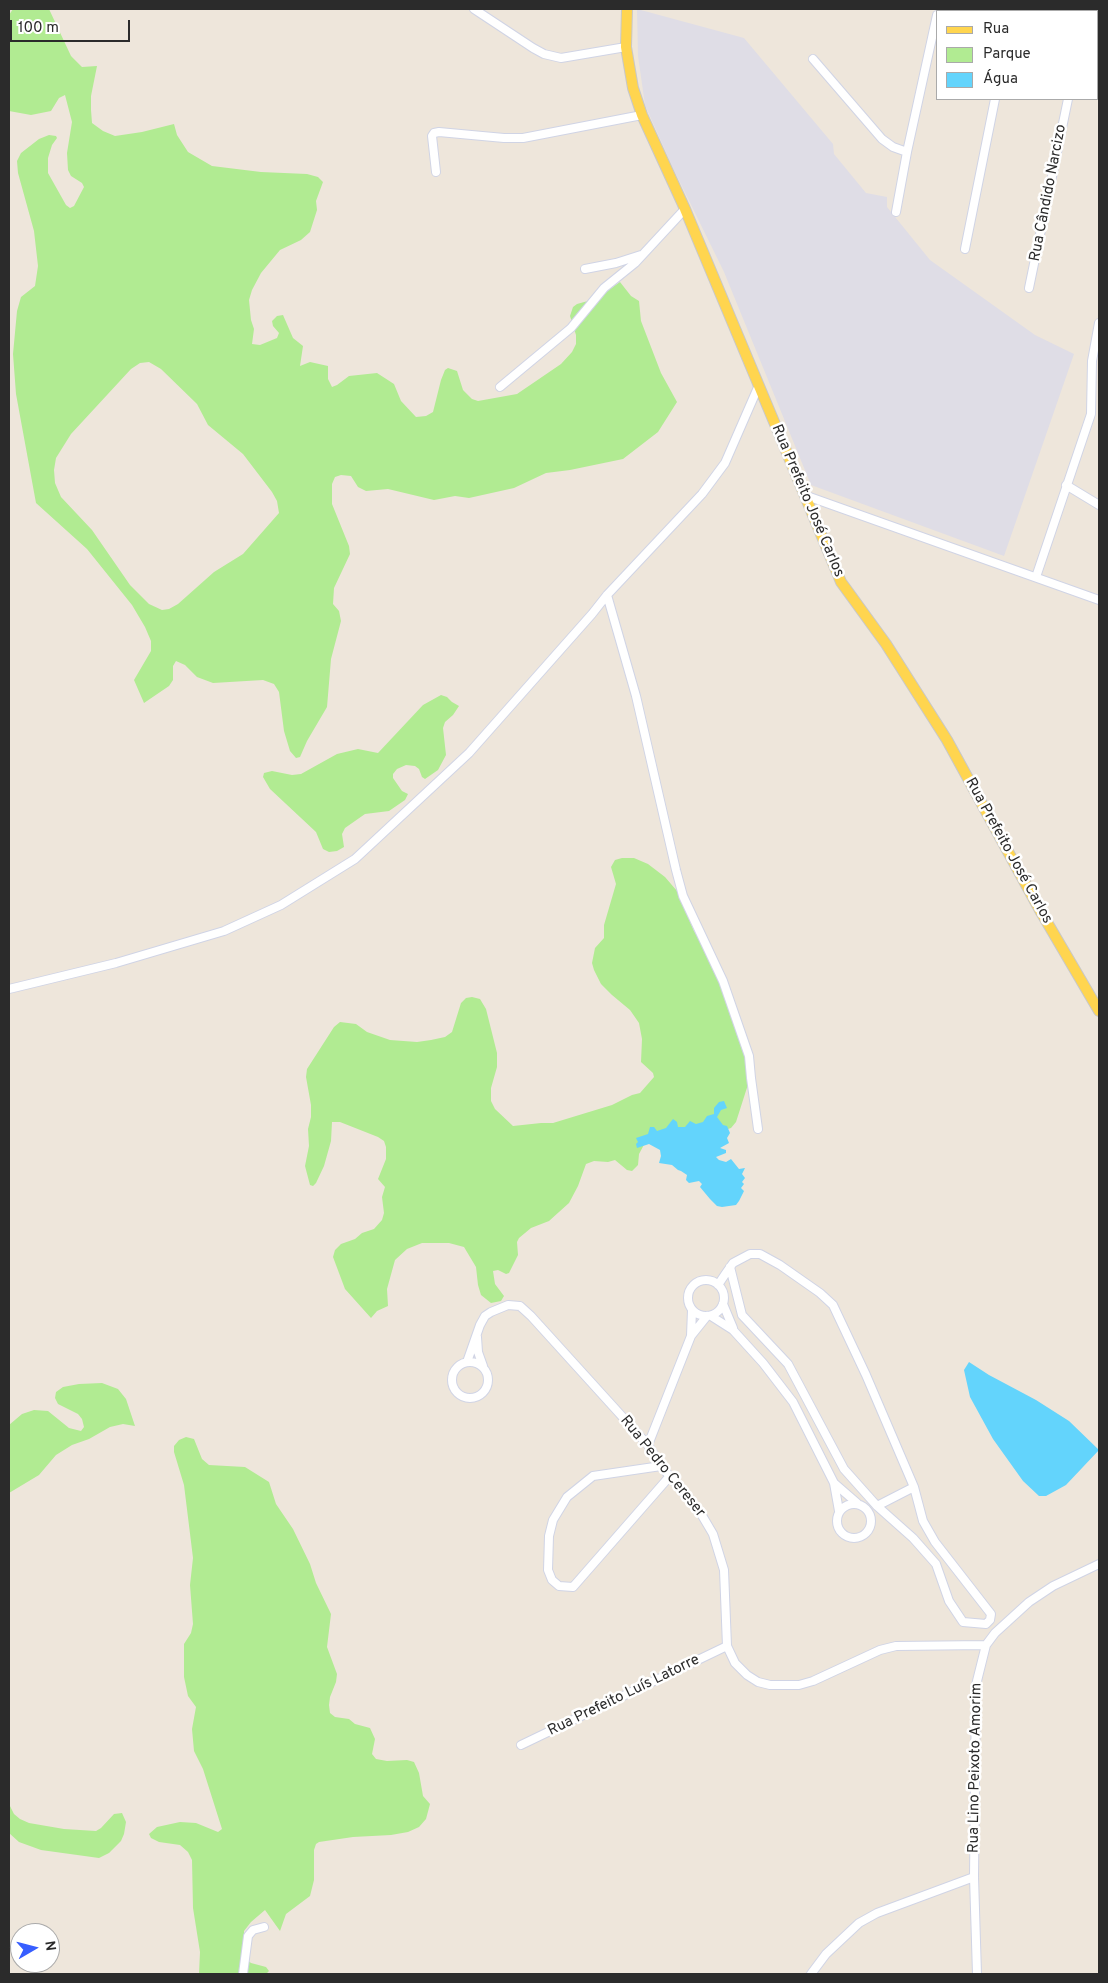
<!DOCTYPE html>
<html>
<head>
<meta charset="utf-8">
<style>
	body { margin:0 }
	#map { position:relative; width:1108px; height:1983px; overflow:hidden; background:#eee6db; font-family:Overpass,sans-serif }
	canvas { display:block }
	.frame { position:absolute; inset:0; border:10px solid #2b2b2b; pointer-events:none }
	.legend { position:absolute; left:936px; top:10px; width:162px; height:90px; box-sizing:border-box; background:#fff; border:1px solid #aaa; margin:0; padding:6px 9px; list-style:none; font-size:15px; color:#2b2b2b }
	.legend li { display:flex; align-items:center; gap:10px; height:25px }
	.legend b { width:25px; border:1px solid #aaa }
	.north { position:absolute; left:10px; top:1923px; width:50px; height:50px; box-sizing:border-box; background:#fff; border:1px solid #aaa; border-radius:50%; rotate:82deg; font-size:14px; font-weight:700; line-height:20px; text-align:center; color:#2b2b2b }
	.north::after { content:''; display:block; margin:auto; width:18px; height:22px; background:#375eff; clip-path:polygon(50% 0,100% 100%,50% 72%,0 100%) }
	.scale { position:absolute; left:10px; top:20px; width:120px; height:22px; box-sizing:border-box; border:2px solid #2b2b2b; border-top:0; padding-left:6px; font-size:15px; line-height:18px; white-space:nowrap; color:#2b2b2b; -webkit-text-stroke:4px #fff; paint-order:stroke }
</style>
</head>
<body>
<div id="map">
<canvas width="1108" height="1983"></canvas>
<div class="frame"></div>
<ul class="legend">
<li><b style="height:6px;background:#ffd54f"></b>Rua</li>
<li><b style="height:14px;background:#b1eb92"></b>Parque</li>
<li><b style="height:14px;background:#63d4fc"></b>Água</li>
</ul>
<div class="north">N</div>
<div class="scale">100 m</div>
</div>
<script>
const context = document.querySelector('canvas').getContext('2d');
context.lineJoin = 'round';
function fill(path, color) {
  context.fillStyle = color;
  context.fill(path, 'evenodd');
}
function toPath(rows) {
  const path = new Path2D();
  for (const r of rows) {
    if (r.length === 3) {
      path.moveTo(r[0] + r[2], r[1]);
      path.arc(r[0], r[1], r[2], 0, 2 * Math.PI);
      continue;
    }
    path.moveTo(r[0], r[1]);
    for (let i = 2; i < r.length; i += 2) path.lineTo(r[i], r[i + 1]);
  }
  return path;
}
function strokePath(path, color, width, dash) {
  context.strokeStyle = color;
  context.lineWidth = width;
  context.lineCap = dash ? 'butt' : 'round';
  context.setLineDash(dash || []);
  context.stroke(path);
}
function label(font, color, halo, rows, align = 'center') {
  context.font = font + ' Overpass,sans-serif';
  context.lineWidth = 5;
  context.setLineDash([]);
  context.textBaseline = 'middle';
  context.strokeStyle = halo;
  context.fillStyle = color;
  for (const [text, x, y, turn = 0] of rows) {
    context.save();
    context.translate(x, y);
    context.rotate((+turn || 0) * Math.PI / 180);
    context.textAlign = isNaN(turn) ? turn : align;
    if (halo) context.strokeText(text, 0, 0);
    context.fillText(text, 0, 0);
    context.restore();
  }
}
const industrial = toPath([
	[637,9,744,38,833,144,834,154,866,193,887,197,887,207,930,260,1035,335,1074,354,1004,556,811,485,724,272,673,168,645,105,638,56]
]);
const green = toPath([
	[13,9,49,9,71,56,82,67,97,66,91,96,91,110,92,123,103,131,115,136,142,132,174,124,177,135,188,152,212,166,261,172,307,174,318,177,323,182,316,201,317,210,310,232,301,240,280,250,261,273,252,290,249,300,251,320,254,329,252,344,260,345,277,338,279,333,273,326,272,321,277,316,283,315,293,338,303,346,300,366,310,362,328,366,328,379,332,387,337,385,349,376,377,373,394,384,401,401,416,417,426,416,433,412,441,380,445,370,448,368,457,371,463,390,472,399,478,401,517,394,561,364,572,352,576,344,576,335,570,316,573,307,577,304,595,299,620,282,631,296,639,301,641,321,661,373,677,402,658,432,623,459,570,470,546,473,514,488,469,498,455,496,434,500,388,489,366,491,358,487,351,476,341,475,335,477,332,484,332,504,349,546,350,554,334,588,333,604,339,611,341,621,331,659,327,707,307,741,300,757,296,758,290,751,284,731,279,692,274,684,263,680,213,683,197,677,185,665,176,661,173,666,173,680,169,686,144,703,134,680,151,651,151,641,145,627,132,605,87,549,36,503,16,394,13,354,17,311,21,297,35,286,38,266,34,231,18,173,17,161,21,153,39,139,49,135,56,136,57,138,52,145,48,158,48,173,66,205,70,208,74,206,84,187,82,183,71,176,68,170,67,153,72,122,65,95,59,98,51,111,31,115,9,111,9,15],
	[149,362,161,369,197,404,208,425,243,454,272,492,277,501,279,513,243,554,214,572,178,604,169,609,162,610,149,604,130,585,92,530,61,497,55,483,54,470,56,458,71,434,131,369,140,363],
	[441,695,447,697,452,702,459,706,453,715,445,722,443,728,446,755,438,770,425,779,422,777,419,769,415,766,406,765,397,769,393,774,393,778,402,791,408,794,405,800,389,811,365,814,345,828,342,834,344,847,337,851,329,852,323,849,316,832,270,789,263,777,264,773,272,771,292,775,301,774,337,754,358,749,378,753,423,705],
	[622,858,634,858,648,864,665,877,677,891,694,931,714,964,752,1072,736,1122,731,1128,725,1130,646,1141,639,1154,638,1165,632,1171,627,1170,615,1160,608,1162,594,1161,586,1164,578,1186,569,1203,549,1221,531,1228,519,1238,517,1242,518,1255,509,1273,506,1274,498,1270,493,1271,495,1284,504,1296,501,1301,491,1303,481,1295,478,1285,476,1267,464,1247,449,1243,422,1243,407,1249,395,1260,387,1289,388,1306,377,1311,371,1318,345,1289,333,1257,335,1250,341,1244,355,1239,362,1233,374,1229,382,1220,384,1213,382,1197,385,1187,378,1179,386,1159,386,1147,384,1141,378,1137,340,1122,332,1122,331,1141,324,1166,316,1183,313,1186,310,1185,305,1166,309,1146,308,1129,311,1117,311,1105,306,1077,307,1069,334,1027,340,1022,356,1024,367,1032,390,1040,417,1042,431,1040,445,1037,452,1032,461,1003,466,998,472,997,480,999,486,1009,497,1053,497,1067,491,1088,491,1101,495,1109,513,1126,541,1123,553,1123,612,1105,632,1095,640,1093,654,1077,653,1073,641,1062,642,1039,639,1023,630,1010,612,995,601,984,594,970,592,963,595,948,604,938,604,925,616,884,611,867,615,860],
	[102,1383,118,1389,126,1399,135,1426,123,1424,110,1427,89,1439,72,1445,56,1455,39,1475,9,1493,9,1425,22,1414,34,1410,48,1411,69,1428,81,1431,84,1427,82,1419,78,1414,58,1404,55,1398,56,1392,63,1387,79,1384],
	[186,1437,194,1439,202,1459,209,1465,245,1467,269,1482,276,1504,293,1529,310,1564,316,1583,331,1614,327,1647,337,1674,336,1682,330,1697,329,1705,330,1713,335,1717,349,1719,355,1724,370,1728,375,1739,372,1754,376,1759,387,1761,407,1760,414,1762,419,1773,423,1796,430,1804,426,1819,419,1827,408,1832,391,1835,353,1837,319,1842,316,1844,314,1850,314,1880,310,1896,286,1914,280,1931,265,1910,251,1922,244,1931,244,1952,246,1959,251,1963,266,1967,269,1971,266,1974,199,1974,200,1952,193,1908,192,1860,188,1852,180,1845,159,1842,151,1838,149,1834,157,1827,180,1822,196,1823,218,1832,222,1829,203,1769,194,1751,192,1729,196,1707,188,1696,184,1677,184,1644,191,1633,193,1624,190,1585,193,1558,184,1485,174,1452,174,1446,179,1440],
	[9,1804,14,1814,20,1819,29,1823,64,1829,96,1831,101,1828,114,1814,122,1813,126,1822,124,1834,121,1841,109,1853,99,1858,41,1850,19,1842,9,1833]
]);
const water = toPath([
	[724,1101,727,1108,721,1110,717,1117,723,1125,727,1126,730,1133,727,1138,729,1143,720,1148,726,1150,726,1153,716,1157,719,1160,726,1162,731,1159,739,1169,745,1168,742,1174,745,1178,742,1182,744,1184,741,1188,744,1191,739,1201,736,1205,722,1207,717,1206,710,1199,700,1187,702,1184,699,1181,689,1183,686,1180,687,1175,681,1171,678,1170,672,1165,659,1163,661,1156,660,1150,649,1144,637,1148,636,1144,638,1142,636,1138,648,1134,650,1127,654,1127,657,1131,666,1128,673,1119,677,1122,678,1127,685,1127,690,1121,696,1124,703,1122,707,1116,714,1114,714,1108,719,1102],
	[969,1362,989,1375,1036,1400,1069,1421,1099,1450,1066,1485,1046,1496,1039,1496,1023,1481,993,1439,970,1397,964,1370]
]);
const minor = toPath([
	[474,9,533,48,544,54,561,58,626,47],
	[1097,48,1099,48],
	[813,59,882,139,893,147,907,152],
	[436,172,432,136,434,133,439,132,504,138,523,138,642,115],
	[896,212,907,152,937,15],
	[965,249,995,99],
	[585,269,616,263,641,255],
	[1029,288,1068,99],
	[500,387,571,328,604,288,635,263,685,209],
	[1066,485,1099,505],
	[804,495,1099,600],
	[1036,577,1091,414,1092,361,1099,323],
	[607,595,636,696,676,870,683,896,723,981,749,1056,751,1078,758,1129],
	[9,989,116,963,224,931,281,905,355,859,469,753,592,614,607,595,702,494,725,463,759,385],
	[706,1298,18],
	[718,1285,726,1273,733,1263,750,1254,760,1254,780,1265,820,1293,833,1305,866,1375,914,1487,923,1521,935,1542,991,1614,990,1620,986,1624,963,1622,949,1601,936,1564,913,1538,877,1506,844,1469,788,1364,742,1315,730,1267],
	[723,1304,733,1328],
	[711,1316,733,1330,763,1363,793,1402,834,1483,839,1511],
	[691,1336,707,1316],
	[477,1337,478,1352,483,1366],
	[470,1380,18],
	[467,1362,480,1325,485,1316,491,1312,508,1305,520,1306,531,1316,648,1445,661,1466,700,1512,713,1534,724,1570,727,1646,735,1663,747,1675,758,1682,770,1685,799,1685,813,1681,880,1650,896,1646,986,1645],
	[648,1445,691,1336,692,1310],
	[661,1466,593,1476,567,1497,553,1520,549,1536,548,1570,552,1580,559,1586,573,1587,670,1476],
	[834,1483,857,1503],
	[854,1521,17],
	[877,1506,914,1487],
	[521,1745,727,1646],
	[243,1974,248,1936,253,1930,264,1927],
	[811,1974,826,1954,859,1923,877,1913,974,1877],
	[977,1974,974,1877,976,1685,986,1645,995,1633,1029,1602,1053,1586,1099,1564]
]);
const major = toPath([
	[627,9,626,47,633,88,642,115,685,209,841,582,886,644,947,740,1041,912,1099,1011]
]);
const streetNames = [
	["Rua Cândido Narcizo",1049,193,-79],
	["Rua Prefeito José Carlos",807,501,67],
	["Rua Prefeito José Carlos",1008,851,61],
	["Rua Pedro Cereser",662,1467,51],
	["Rua Prefeito Luís Latorre",624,1696,-26],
	["Rua Lino Peixoto Amorim",976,1768,-89]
];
fill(industrial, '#dfdde6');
fill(green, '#b1eb92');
fill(water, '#63d4fc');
strokePath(minor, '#d0d4e5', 10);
strokePath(major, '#c8c8c8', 12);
strokePath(minor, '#fff', 8);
strokePath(major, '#ffd54f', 10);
label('15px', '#2b2b2b', '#fff', streetNames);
</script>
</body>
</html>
